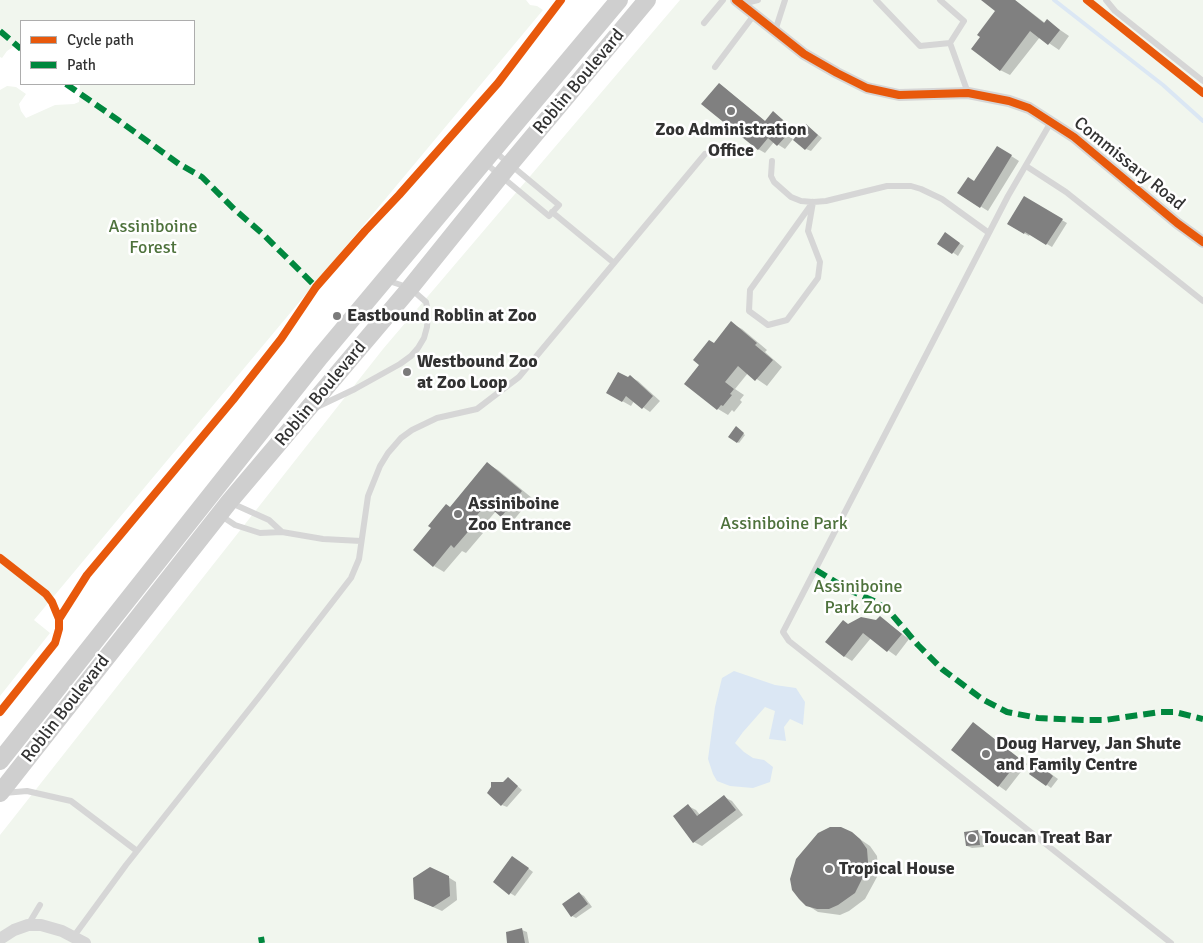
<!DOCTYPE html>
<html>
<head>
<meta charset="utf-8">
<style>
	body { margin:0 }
	#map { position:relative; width:1203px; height:943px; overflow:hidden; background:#fff; font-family:Signika,sans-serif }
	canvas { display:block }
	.legend { position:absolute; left:20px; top:20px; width:175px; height:65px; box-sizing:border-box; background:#fff; border:1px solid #adadad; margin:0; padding:6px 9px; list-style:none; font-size:15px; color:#323232 }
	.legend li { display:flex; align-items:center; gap:10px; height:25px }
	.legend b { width:25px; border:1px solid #adadad }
</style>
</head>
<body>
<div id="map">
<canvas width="1203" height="943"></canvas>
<ul class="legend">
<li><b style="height:6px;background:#e8590c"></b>Cycle path</li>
<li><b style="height:6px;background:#00873e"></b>Path</li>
</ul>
</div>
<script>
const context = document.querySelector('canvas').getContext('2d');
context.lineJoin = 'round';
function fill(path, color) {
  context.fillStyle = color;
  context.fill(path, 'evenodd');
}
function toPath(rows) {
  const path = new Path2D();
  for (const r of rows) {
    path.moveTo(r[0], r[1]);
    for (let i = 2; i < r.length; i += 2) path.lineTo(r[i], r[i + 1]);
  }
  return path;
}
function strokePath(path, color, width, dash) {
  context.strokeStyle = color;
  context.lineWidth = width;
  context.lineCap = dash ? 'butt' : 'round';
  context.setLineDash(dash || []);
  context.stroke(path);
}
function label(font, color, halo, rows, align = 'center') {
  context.font = font + ' Signika,sans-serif';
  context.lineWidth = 5;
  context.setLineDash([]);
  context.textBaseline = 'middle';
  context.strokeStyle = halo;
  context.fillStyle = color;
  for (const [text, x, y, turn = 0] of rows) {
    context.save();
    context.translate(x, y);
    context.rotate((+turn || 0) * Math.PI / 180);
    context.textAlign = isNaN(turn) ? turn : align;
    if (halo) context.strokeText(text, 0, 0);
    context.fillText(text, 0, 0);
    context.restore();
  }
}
const green = toPath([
	[0,0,526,0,530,5,537,6,543,10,34,620,50,633,0,696,0,90,7,86,16,87,26,94,19,104,21,111,26,118,55,105,74,104,79,102,80,84,194,84,194,21,21,21,21,42,7,51,2,58,0,57],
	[680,0,1203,0,1203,943,0,943,0,835,383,349]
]);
const water = toPath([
	[734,671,775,685,796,688,805,702,803,725,790,719,784,727,786,741,769,739,775,711,765,707,743,732,735,743,744,752,753,758,764,760,773,767,770,782,753,788,730,786,717,781,713,774,708,759,715,707,722,678]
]);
const shadow = toPath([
	[983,0,1015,0,1045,23,1047,21,1069,36,1059,50,1040,37,1010,75,1000,70,997,11],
	[720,84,766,122,773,113,789,124,781,132,793,139,785,149,774,142,765,153,758,149],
	[807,126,822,138,811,151,806,149],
	[1005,152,1019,161,988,211,959,193,975,183],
	[1024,198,1067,223,1052,247,1030,234,1029,236,1008,224],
	[950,237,964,246,958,256,939,243],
	[731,323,742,329,767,350,765,352,782,367,767,386,748,373,735,389,744,395,740,400,742,402,734,412,732,410,728,415,718,409,714,344],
	[630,377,638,381,660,401,650,412,634,401,631,406,608,393],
	[736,428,745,435,739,443,730,437],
	[488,464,498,470,532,498,512,522,496,511,480,530,483,533,466,553,462,551,444,572,434,566,451,508],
	[880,618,909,639,896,656,871,638,852,661,844,656,848,624,877,622],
	[973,723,1027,764,1006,791,999,786],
	[1043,768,1058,779,1051,788,1047,785],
	[509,779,522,790,507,807,502,805,504,784],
	[724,797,732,801,743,815,702,846,694,842,688,806,696,810,700,815],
	[978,832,983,835,984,847,972,848,967,846],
	[851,833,870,846,877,856,878,868,877,877,865,899,849,911,840,915,818,912,807,905],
	[517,860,533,872,515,896,510,893],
	[448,877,456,882,457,900,442,911,424,903],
	[579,893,584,896,592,907,576,918,572,916],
	[522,930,527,932,529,943,509,943]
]);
const stream = toPath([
	[1054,0,1163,85,1203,121]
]);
const building = toPath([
	[981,0,1015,0,1044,23,1047,19,1060,30,1048,45,1030,31,1000,71,971,49,980,37,977,35,995,11],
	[719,83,765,121,773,111,783,120,778,126,788,134,777,146,768,138,758,150,701,104],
	[806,124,818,135,805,150,793,140],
	[997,146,1012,155,980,208,957,193,968,177,974,181],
	[1024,196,1063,219,1046,245,1025,232,1024,234,1007,224],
	[945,232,960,243,952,254,937,244],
	[731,321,757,343,755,345,773,360,755,381,738,366,725,382,734,389,730,394,732,395,723,406,721,405,717,410,684,384,699,365,693,360,709,340,714,343],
	[618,372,628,377,630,375,653,396,642,409,626,396,622,402,606,393],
	[736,426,744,433,737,443,728,437],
	[487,462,522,491,501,517,486,504,470,524,473,526,454,548,451,545,433,567,413,550,431,528,428,526,446,504,450,507],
	[880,616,902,634,887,652,863,633,844,657,825,642,843,620,848,624,861,617,876,620],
	[973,722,1020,759,998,787,951,750],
	[1037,763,1053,776,1046,786,1029,774],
	[508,777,518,786,501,806,487,793,491,787,491,782,503,782],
	[724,795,736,810,693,843,673,816,688,804,697,816],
	[830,827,841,827,852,832,860,839,867,849,868,862,866,871,855,893,838,905,829,909,817,909,806,906,799,899,792,890,790,879,796,859,818,833],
	[978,830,980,845,966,846,964,832],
	[512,856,529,868,509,895,493,882],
	[430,867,449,876,450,896,433,907,414,899,413,878],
	[579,892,588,904,571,917,562,904],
	[522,928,525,943,507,943,506,932]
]);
const lane = toPath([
	[876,0,920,46,950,43,968,93],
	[940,0,964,21,950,43],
	[1106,0,1115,11,1203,81],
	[742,4,758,0],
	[704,23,723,0],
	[775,31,785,0],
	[715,67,754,15],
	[1051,122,1008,196,783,632,789,641,1171,943],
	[772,161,771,176,774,182,791,197,801,201,813,202,826,201,887,186,911,186,921,189,942,199,989,233],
	[484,162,549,216,559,205,494,151],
	[1026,166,1066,192,1203,301],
	[813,202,808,231,820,262,818,278,787,320,768,325,749,311,750,290,813,202],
	[552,212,614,263],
	[317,407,355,389,400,364,411,356,418,348,424,338,427,327,428,312,426,302,410,288,386,280],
	[229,502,269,520,282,532],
	[220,515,235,525,260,533,282,532,323,539,361,541],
	[4,793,27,791,71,801,137,851],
	[28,925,40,905],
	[74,936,126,865,259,697,351,578,359,559,368,496,380,466,388,453,401,438,412,430,437,418,477,409,519,377,705,154]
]);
const street = toPath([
	[736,0,804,54,837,73,867,88,899,95,968,93,1009,101,1029,108,1074,137,1177,223,1203,242],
	[0,939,14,930,28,925,41,925,62,931,85,943]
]);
const secondary = toPath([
	[0,761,320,357,619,0],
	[0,793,229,502,410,288,505,170,647,0]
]);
const quiet = toPath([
	[0,31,21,49],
	[66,84,118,120,179,164,202,177,234,209,264,235,316,287],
	[816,570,847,589,874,601,888,610,918,645,942,669,982,699,1007,712,1038,718,1086,720,1105,720,1160,712,1175,712,1203,719],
	[261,937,262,943]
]);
const cycleway = toPath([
	[736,0,804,54,837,73,867,88,899,95,968,93,1009,101,1029,108,1074,137,1177,223,1203,242],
	[1087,0,1203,93],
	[0,558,46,594,52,602,59,619],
	[0,712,55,643,59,629,59,619,87,575,233,400,281,339,316,287,365,231,399,195,498,83,561,0]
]);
const markers = [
	[731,111,5,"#7a7a7a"],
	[337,316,5,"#7a7a7a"],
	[407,372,5,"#7a7a7a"],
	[458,514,5,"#7a7a7a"],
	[986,754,5,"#7a7a7a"],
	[972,838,5,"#7a7a7a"],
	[829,869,5,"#7a7a7a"]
];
const streetNames = [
	["Roblin Boulevard",579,82,-50],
	["Commissary Road",1129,164,39],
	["Roblin Boulevard",321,394,-50],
	["Roblin Boulevard",66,709,-52]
];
const poiNames = [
	["Zoo Administration",731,130,"center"],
	["Office",731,151,"center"],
	["Eastbound Roblin at Zoo",347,316],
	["Westbound Zoo",417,362],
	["at Zoo Loop",417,383],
	["Assiniboine",468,504],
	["Zoo Entrance",468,525],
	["Doug Harvey, Jan Shute",996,744],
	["and Family Centre",996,765],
	["Toucan Treat Bar",982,838],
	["Tropical House",839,869]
];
const parkNames = [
	["Assiniboine",153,227],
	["Forest",153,248],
	["Assiniboine Park",784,524],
	["Assiniboine",858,587],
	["Park Zoo",858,608]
];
fill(green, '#f1f6ee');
fill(water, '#dbe7f4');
fill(shadow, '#0003');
strokePath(stream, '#dbe7f4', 4);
fill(building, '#808080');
strokePath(lane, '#d6d6d6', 6);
strokePath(street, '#d6d6d6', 12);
strokePath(secondary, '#cfcfcf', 18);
strokePath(quiet, '#00873e', 6, [12, 6]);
strokePath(cycleway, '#e8590c', 8);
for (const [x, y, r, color] of markers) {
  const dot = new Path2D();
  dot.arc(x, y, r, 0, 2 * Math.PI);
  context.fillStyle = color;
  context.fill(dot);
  strokePath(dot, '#fff', 2);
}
label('18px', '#323232', '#fff', streetNames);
label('bold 18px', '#323232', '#fff', poiNames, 'left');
label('18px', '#4e723c', '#fff', parkNames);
</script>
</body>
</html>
